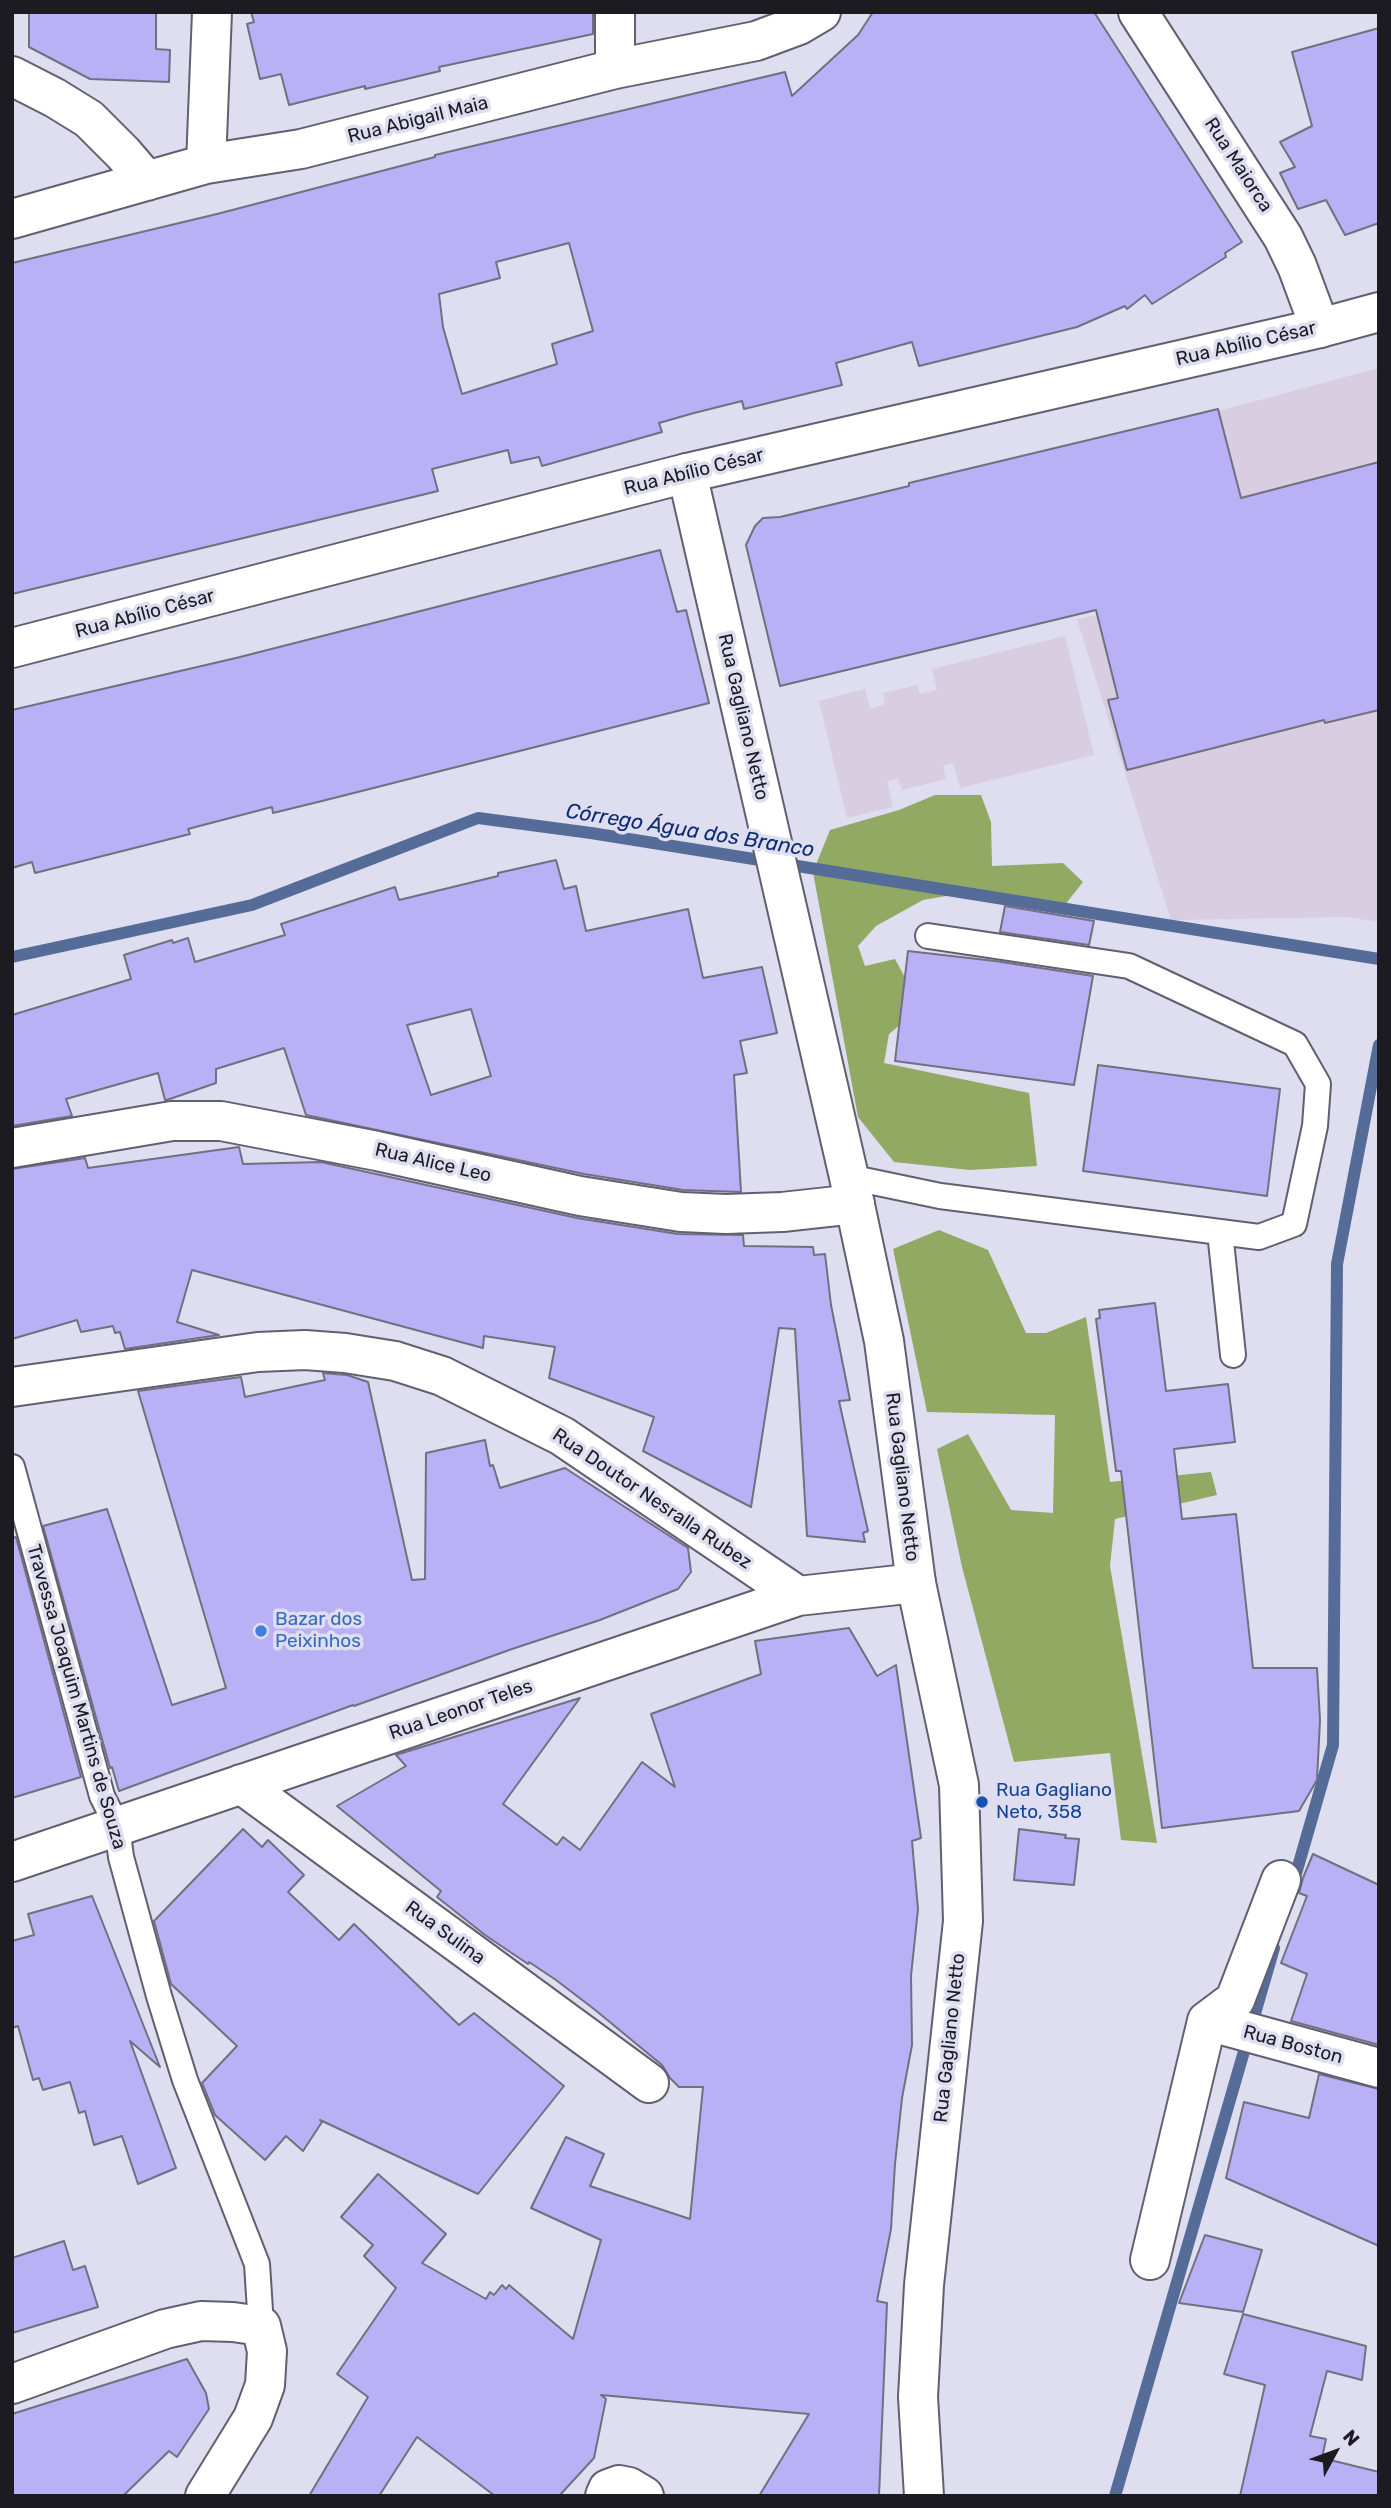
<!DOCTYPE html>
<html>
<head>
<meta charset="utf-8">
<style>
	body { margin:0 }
	#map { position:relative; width:1391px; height:2508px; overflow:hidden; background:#dfddf0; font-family:Rubik,sans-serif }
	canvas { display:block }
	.frame { position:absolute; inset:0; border:14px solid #1c1b22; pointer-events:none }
	.north { position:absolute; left:1300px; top:2417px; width:70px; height:70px; -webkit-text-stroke:5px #dfddf0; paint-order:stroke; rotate:49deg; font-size:19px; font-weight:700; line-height:28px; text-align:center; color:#1c1b22 }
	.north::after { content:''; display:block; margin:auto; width:24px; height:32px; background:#1c1b22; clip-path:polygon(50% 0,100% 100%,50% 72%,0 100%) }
</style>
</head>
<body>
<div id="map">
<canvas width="1391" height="2508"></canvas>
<div class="frame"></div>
<div class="north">N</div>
</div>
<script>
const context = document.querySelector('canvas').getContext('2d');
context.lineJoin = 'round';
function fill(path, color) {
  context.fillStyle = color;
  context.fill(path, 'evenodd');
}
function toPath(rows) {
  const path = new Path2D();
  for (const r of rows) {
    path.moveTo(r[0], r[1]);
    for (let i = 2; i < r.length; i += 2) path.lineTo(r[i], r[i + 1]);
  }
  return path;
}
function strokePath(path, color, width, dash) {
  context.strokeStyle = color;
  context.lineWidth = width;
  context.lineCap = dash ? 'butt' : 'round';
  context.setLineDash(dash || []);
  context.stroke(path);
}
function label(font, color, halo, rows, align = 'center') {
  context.font = font + ' Rubik,sans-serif';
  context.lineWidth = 7;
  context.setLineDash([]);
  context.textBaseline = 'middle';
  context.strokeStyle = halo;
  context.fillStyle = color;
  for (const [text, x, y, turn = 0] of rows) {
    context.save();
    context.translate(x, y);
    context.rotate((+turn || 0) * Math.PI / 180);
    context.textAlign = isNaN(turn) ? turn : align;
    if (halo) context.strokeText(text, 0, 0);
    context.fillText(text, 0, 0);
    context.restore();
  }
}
const education = toPath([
	[1379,368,1379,922,1347,917,1171,920,1077,619,1226,590,1189,419],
	[1065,636,1094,755,960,788,953,763,943,766,946,779,902,790,898,778,887,781,893,807,847,818,819,701,865,689,870,709,885,704,883,693,917,685,920,694,937,690,932,669]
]);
const forest = toPath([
	[935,795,981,795,991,822,992,866,1063,863,1083,882,1064,906,969,892,923,900,876,926,858,946,865,966,895,959,909,985,901,1024,889,1034,884,1063,1029,1093,1037,1166,970,1170,894,1162,858,1117,813,872,830,830,899,810],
	[939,1230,988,1250,1026,1333,1046,1333,1086,1317,1110,1482,1211,1472,1217,1495,1115,1519,1110,1566,1157,1843,1121,1840,1110,1753,1014,1762,962,1567,937,1449,968,1434,1011,1510,1053,1513,1055,1415,927,1412,893,1249]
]);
const stream = toPath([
	[12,957,252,905,478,818,591,833,1379,959],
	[1293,1884,1333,1745,1337,1264,1379,1045],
	[1115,2496,1274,1948]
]);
const building = toPath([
	[29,12,156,12,156,49,170,50,169,82,90,79,29,47,29,12],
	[251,12,593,12,593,34,439,67,440,71,365,89,365,86,289,105,281,74,260,79,247,24,254,22,251,12],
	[873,12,1094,12,1242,242,1225,253,1226,257,1152,304,1145,295,1127,309,1125,306,1077,327,919,366,912,342,836,363,842,385,744,409,742,401,694,413,659,423,662,432,542,466,539,457,511,463,508,450,432,469,438,491,12,594,12,263,217,214,435,157,435,155,785,72,792,96,858,35,873,12],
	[569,243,593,331,552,344,557,364,462,394,443,327,439,294,500,278,496,262,569,243],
	[1379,28,1379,223,1345,235,1326,200,1298,209,1280,173,1295,167,1280,142,1312,126,1292,52,1379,28],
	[1218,409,1241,498,1379,462,1379,710,1325,723,1324,720,1127,770,1108,700,1118,698,1096,610,780,686,746,545,755,526,763,518,780,517,847,501,909,486,909,483,1218,409],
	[660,550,677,612,686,610,709,703,330,799,273,813,272,807,188,829,190,834,35,873,32,862,12,868,12,710,236,658,660,550],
	[556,860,564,889,576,886,586,931,688,909,703,978,762,967,777,1033,740,1041,747,1073,734,1075,741,1192,683,1190,584,1174,306,1115,284,1048,216,1069,216,1083,167,1100,165,1100,158,1073,66,1099,72,1116,12,1126,12,1015,131,979,124,955,172,940,173,943,188,938,195,962,285,935,281,924,395,887,399,900,498,876,498,873,556,860],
	[471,1009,491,1076,431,1095,407,1025,471,1009],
	[1005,906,1094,921,1089,945,1000,932,1005,906],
	[908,951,995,961,1093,976,1074,1085,895,1061,908,951],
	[1098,1065,1280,1089,1267,1196,1083,1171,1098,1065],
	[239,1147,243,1164,321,1162,577,1218,678,1234,743,1235,744,1246,813,1247,814,1255,825,1254,831,1305,850,1400,839,1401,868,1531,863,1533,865,1542,807,1536,795,1329,779,1328,751,1507,643,1451,654,1417,549,1378,555,1347,484,1336,483,1348,192,1270,177,1322,219,1335,125,1349,120,1332,115,1333,113,1326,81,1332,77,1320,12,1339,12,1169,85,1158,88,1168,239,1147],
	[1155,1303,1166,1391,1228,1384,1235,1442,1174,1449,1182,1519,1236,1514,1253,1668,1317,1668,1320,1720,1317,1780,1299,1811,1162,1828,1121,1471,1116,1471,1096,1319,1100,1318,1099,1310,1155,1303],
	[323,1373,347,1375,368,1382,412,1580,425,1579,426,1453,485,1440,490,1466,493,1465,500,1488,565,1468,688,1548,691,1572,678,1589,600,1620,512,1649,354,1706,353,1705,119,1791,112,1767,110,1768,43,1526,107,1509,172,1705,226,1688,138,1391,241,1377,245,1397,325,1380,323,1373],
	[16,1537,81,1777,12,1798,12,1538,16,1537],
	[849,1628,877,1676,896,1665,921,1838,912,1841,918,1909,911,1976,912,2045,902,2098,895,2164,891,2229,877,2301,887,2303,879,2496,759,2496,809,2414,601,2395,606,2399,594,2458,559,2496,495,2496,417,2437,379,2496,309,2496,368,2397,337,2374,396,2288,364,2256,373,2245,341,2217,378,2174,446,2234,422,2263,486,2299,490,2292,494,2295,502,2285,506,2289,509,2285,573,2339,601,2240,531,2208,566,2137,604,2154,590,2186,690,2219,703,2087,679,2087,670,2078,662,2065,594,2009,556,1980,529,1962,528,1964,485,1935,437,1897,441,1891,337,1806,406,1766,396,1755,580,1698,503,1804,557,1845,563,1837,580,1850,642,1762,675,1787,651,1714,761,1674,755,1641,849,1628],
	[243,1829,262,1847,268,1840,304,1875,288,1892,339,1940,354,1924,459,2025,474,2013,564,2086,478,2194,320,2120,322,2122,303,2151,286,2136,265,2160,215,2115,202,2083,237,2046,171,1984,154,1921,243,1829],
	[1019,1829,1066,1835,1065,1838,1079,1839,1074,1885,1014,1880,1019,1829],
	[1313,1854,1379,1885,1379,2045,1291,2021,1307,1974,1281,1963,1307,1896,1299,1893,1303,1878,1313,1854],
	[92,1896,160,2067,130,2041,176,2168,138,2184,122,2136,94,2145,85,2111,79,2113,70,2082,43,2090,39,2078,33,2080,18,2026,12,2028,12,1941,34,1935,28,1914,92,1896],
	[1319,2074,1379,2089,1379,2246,1226,2178,1244,2102,1309,2118,1319,2074],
	[1205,2235,1262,2250,1243,2312,1179,2303,1205,2235],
	[64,2241,73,2270,85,2266,98,2307,12,2333,12,2258,64,2241],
	[1243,2314,1366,2346,1362,2380,1327,2371,1310,2436,1326,2439,1322,2458,1379,2472,1379,2496,1240,2496,1265,2385,1224,2374,1243,2314],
	[187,2359,206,2393,209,2409,177,2457,169,2451,123,2496,12,2496,12,2414,187,2359]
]);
const service = toPath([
	[849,1177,940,1196,1259,1237,1294,1224,1315,1126,1318,1084,1295,1044,1129,966,928,936],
	[1220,1232,1233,1355],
	[12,1467,102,1796,117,1826,121,1857,159,1996,185,2080,257,2264,261,2326]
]);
const minor = toPath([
	[1138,12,1283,237,1297,266,1320,328],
	[615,69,615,12],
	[12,76,55,98,89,119,123,153,147,181],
	[206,164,212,12],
	[12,219,206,164,301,149,615,69,756,41,799,25,821,12],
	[12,1148,172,1121,221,1121,377,1151,580,1196,681,1212,726,1214,782,1212,855,1204],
	[12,1387,258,1352,305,1350,345,1353,395,1361,442,1376,562,1436,798,1596],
	[241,1784,649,2083],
	[12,1862,798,1596,916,1583],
	[1207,2021,1379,2068],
	[1150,2260,1207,2021,1235,2000,1281,1880],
	[12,2384,165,2329,201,2321,233,2322,261,2326,267,2351,265,2385,253,2418,205,2496],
	[605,2496,608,2489,619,2485,629,2487,644,2496]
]);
const tertiary = toPath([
	[687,473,849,1177,884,1341,916,1583,959,1785,963,1921,924,2285,918,2397,924,2496]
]);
const secondary = toPath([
	[12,648,687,473,1320,328,1379,312]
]);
const markers = [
	[261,1631,7,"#3f7fe0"],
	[982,1802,7,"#1a4fb4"]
];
const streetNames = [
	["Rua Abigail Maia",418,120,-14],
	["Rua Maiorca",1238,165,57],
	["Rua Abílio César",1246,344,-13],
	["Rua Abílio César",694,472,-14],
	["Rua Abílio César",145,614,-15],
	["Rua Gagliano Netto",743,717,77],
	["Rua Alice Leo",433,1163,13],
	["Rua Gagliano Netto",902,1477,83],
	["Rua Doutor Nesralla Rubez",652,1499,34],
	["Travessa Joaquim Martins de Souza",76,1697,74],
	["Rua Leonor Teles",461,1710,-19],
	["Rua Sulina",445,1933,36],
	["Rua Gagliano Netto",950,2038,-84],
	["Rua Boston",1293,2045,15]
];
const shopNames = [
	["Bazar dos",275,1620],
	["Peixinhos",275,1642]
];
const transitNames = [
	["Rua Gagliano",996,1791],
	["Neto, 358",996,1813]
];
const waterNames = [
	["Córrego Água dos Branco",690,831,9]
];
fill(education, '#d8cde1');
fill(forest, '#91a962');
strokePath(stream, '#566c98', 12);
fill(building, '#bab0f6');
strokePath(building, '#716f80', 2);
strokePath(service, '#615f70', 28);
strokePath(minor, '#615f70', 42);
strokePath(tertiary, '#615f70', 42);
strokePath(secondary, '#615f70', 42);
strokePath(service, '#fff', 24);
strokePath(minor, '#fff', 38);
strokePath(tertiary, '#fff', 38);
strokePath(secondary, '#fff', 38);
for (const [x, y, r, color] of markers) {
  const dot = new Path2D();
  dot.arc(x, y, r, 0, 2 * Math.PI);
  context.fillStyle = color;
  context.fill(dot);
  strokePath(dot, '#dfddf0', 2.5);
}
label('19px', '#1c1b22', '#dfddf0', streetNames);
label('19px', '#366cbe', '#dfddf0', shopNames, 'left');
label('19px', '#164399', '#dfddf0', transitNames, 'left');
label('italic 21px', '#0d2c74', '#dfddf0', waterNames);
</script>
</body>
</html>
